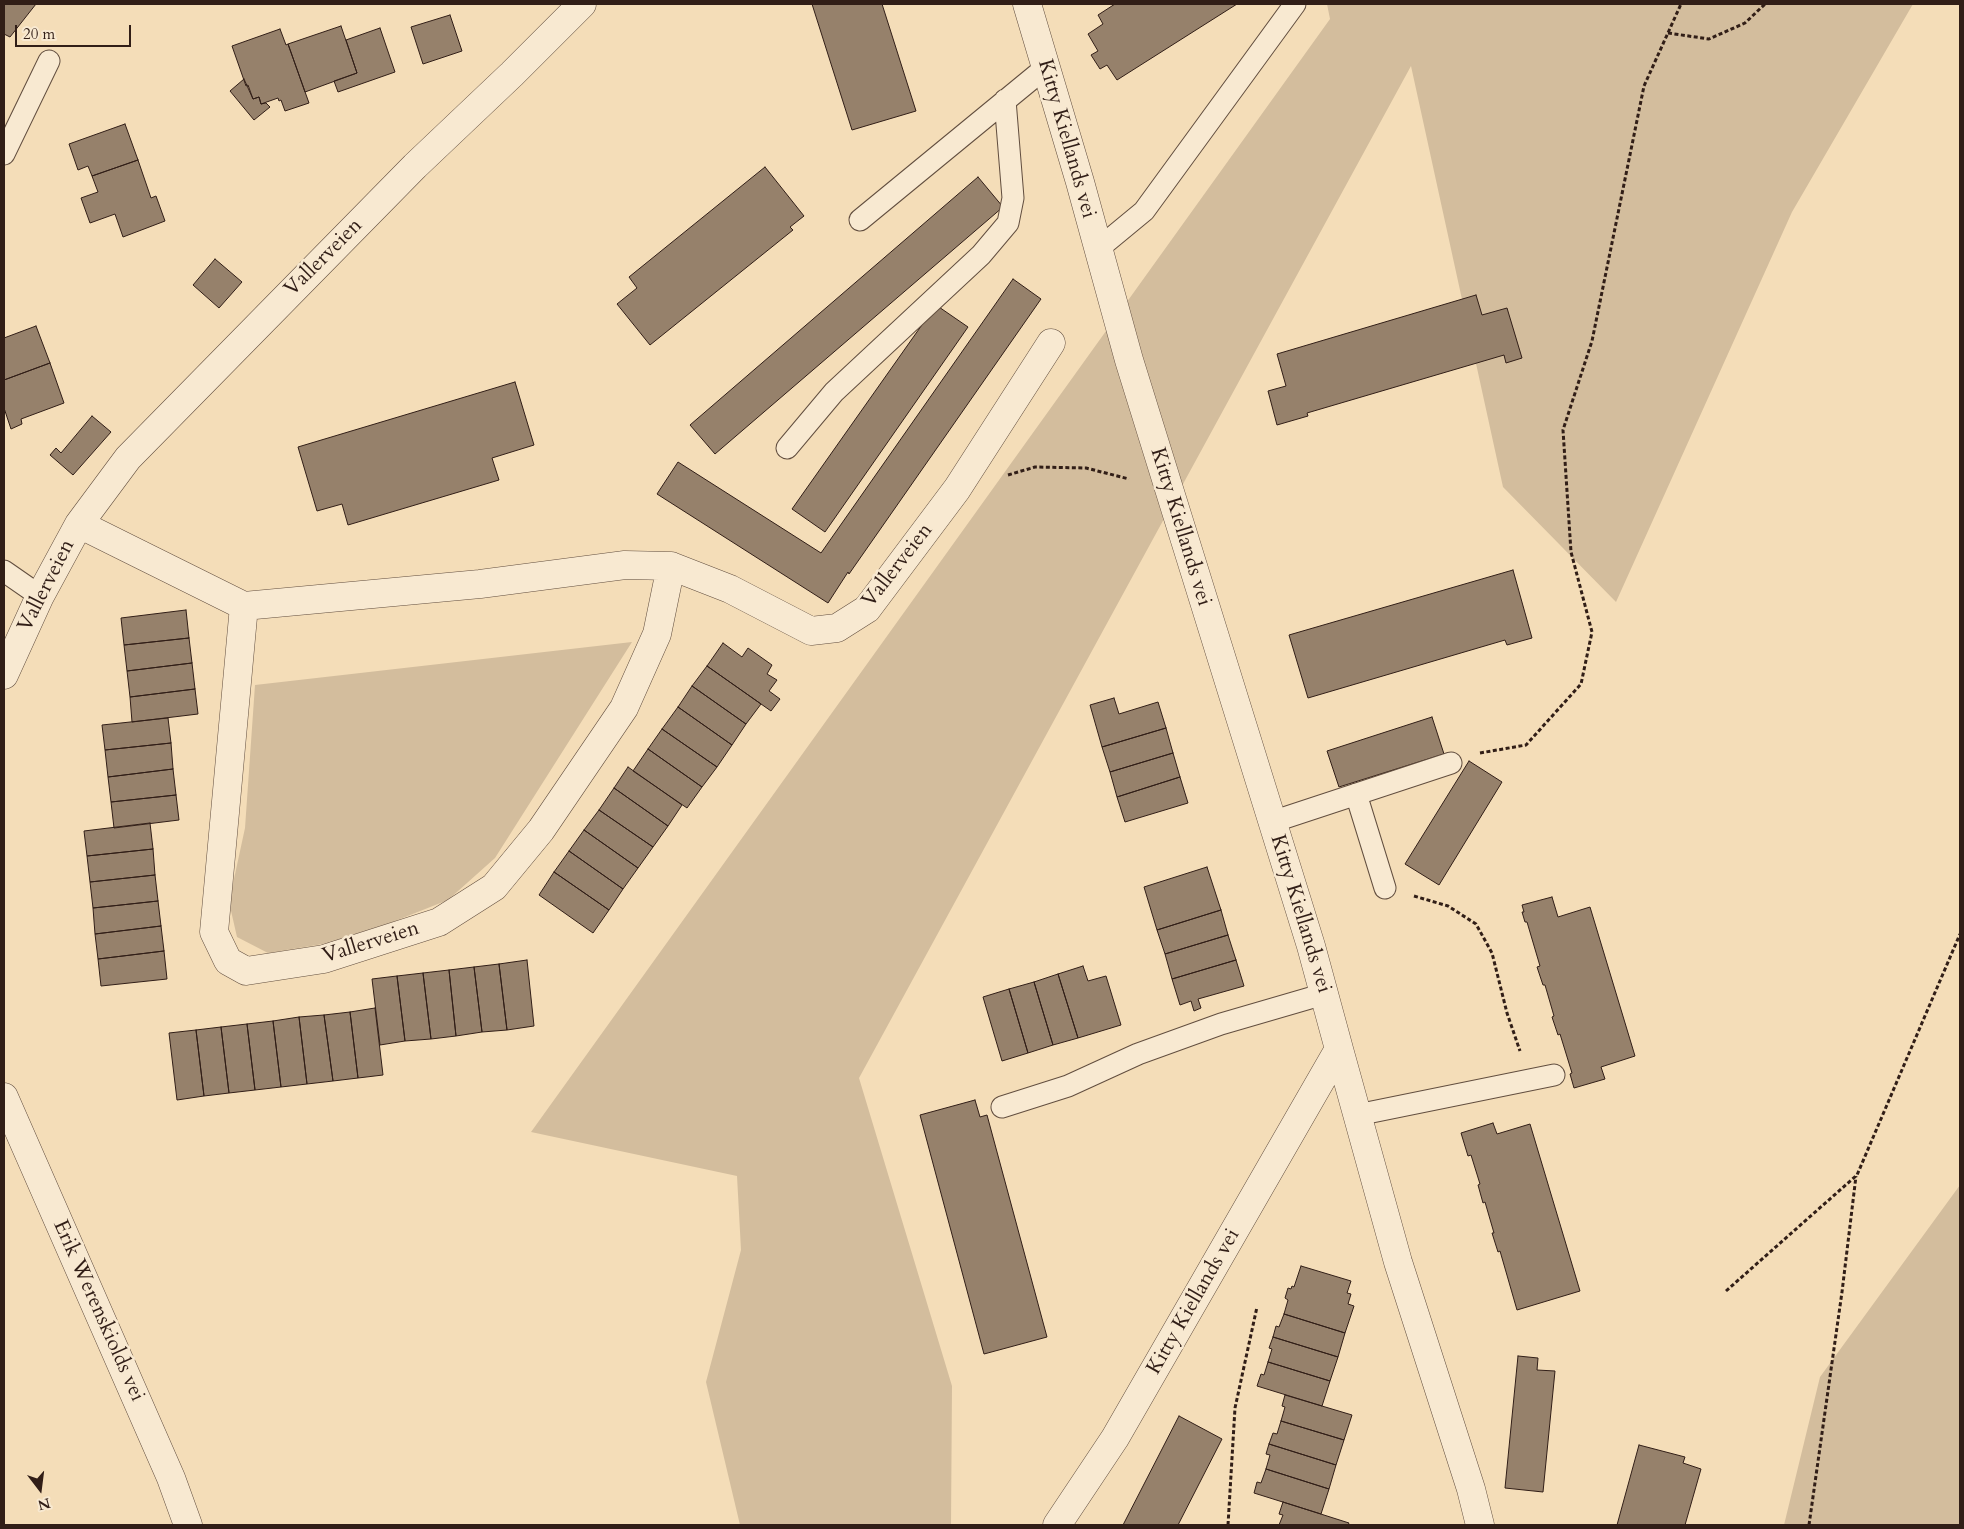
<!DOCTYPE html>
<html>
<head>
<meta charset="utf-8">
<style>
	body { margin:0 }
	#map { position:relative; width:1964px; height:1529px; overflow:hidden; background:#f4ddb8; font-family:Cardo,serif }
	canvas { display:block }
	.frame { position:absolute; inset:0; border:5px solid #311e17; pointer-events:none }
	.north { position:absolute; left:15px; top:1464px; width:50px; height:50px; -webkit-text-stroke:4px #f8e9d1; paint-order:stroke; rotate:165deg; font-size:14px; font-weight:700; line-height:20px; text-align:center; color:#311e17 }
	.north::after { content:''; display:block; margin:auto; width:18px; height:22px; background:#311e17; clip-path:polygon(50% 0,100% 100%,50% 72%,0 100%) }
	.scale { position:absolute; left:15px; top:25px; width:116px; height:22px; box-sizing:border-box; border:2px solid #311e17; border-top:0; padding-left:6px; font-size:15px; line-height:18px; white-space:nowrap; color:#311e17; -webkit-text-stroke:4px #f8e9d1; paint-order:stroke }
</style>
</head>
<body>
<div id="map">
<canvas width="1964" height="1529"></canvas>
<div class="frame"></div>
<div class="north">N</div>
<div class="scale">20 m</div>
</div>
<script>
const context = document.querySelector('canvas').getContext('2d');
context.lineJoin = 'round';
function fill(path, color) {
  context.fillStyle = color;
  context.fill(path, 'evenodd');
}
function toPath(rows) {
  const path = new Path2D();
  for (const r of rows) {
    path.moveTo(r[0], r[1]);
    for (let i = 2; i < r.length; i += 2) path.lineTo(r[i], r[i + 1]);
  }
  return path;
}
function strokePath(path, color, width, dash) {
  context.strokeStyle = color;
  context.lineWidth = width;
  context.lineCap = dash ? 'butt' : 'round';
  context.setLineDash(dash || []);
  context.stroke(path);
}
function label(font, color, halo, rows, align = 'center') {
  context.font = font + ' Cardo,serif';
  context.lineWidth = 5;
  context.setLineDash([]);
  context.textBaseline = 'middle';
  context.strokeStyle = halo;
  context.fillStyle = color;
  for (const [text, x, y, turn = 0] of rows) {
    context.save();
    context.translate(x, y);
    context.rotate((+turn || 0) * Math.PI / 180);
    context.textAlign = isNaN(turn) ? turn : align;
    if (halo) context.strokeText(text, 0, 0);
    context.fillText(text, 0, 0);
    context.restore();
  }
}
const green = toPath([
	[1327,4,1913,4,1792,212,1616,602,1503,487,1411,66,859,1078,952,1386,951,1525,740,1525,706,1382,741,1250,737,1176,531,1132,1330,19],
	[632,642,495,858,448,900,347,940,268,953,237,937,229,902,245,828,255,685],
	[1960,1185,1960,1525,1784,1525,1820,1377]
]);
const building = toPath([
	[4,4,36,4,10,37,4,34,4,4],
	[812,4,882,4,916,111,852,130,812,4],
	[1115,4,1237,4,1117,80,1107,65,1100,69,1091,55,1098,51,1088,34,1103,24,1098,15,1115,4],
	[450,15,462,51,423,64,411,27,450,15],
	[341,26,357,73,305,92,288,44,341,26],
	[380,28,395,72,338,92,334,81,357,73,346,40,380,28],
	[280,29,286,45,288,44,309,103,285,111,281,100,279,101,278,98,261,104,259,97,253,99,248,85,246,86,232,46,280,29],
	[244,79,253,99,259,97,261,104,266,103,270,107,254,120,230,91,244,79],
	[125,124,138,160,92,176,88,166,78,170,69,144,125,124],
	[138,160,151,198,156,196,165,221,123,237,115,214,90,223,81,198,98,192,92,176,138,160],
	[765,167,804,216,790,227,793,230,650,345,617,304,637,288,629,277,765,167],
	[978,177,1003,207,715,454,690,425,978,177],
	[215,259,242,282,219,308,193,285,215,259],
	[1013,279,1041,299,849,574,848,572,828,603,657,494,678,462,821,553,1013,279],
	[1476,295,1482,315,1507,308,1522,358,1506,363,1504,355,1307,413,1308,416,1277,425,1268,391,1286,386,1277,354,1476,295],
	[936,305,968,327,825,532,792,509,936,305],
	[36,326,50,363,4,380,4,338,36,326],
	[50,363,64,403,21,419,22,424,11,429,4,408,4,380,50,363],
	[515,382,534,445,492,458,499,480,348,525,342,504,317,511,298,447,515,382],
	[92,416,111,432,73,475,50,455,56,448,61,453,92,416],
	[1513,570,1532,638,1507,645,1505,640,1308,698,1289,635,1513,570],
	[186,610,189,638,124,645,121,618,186,610],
	[189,638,192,663,127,671,124,645,189,638],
	[723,643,742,657,748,648,772,665,767,674,777,680,769,691,780,699,771,711,707,666,723,643],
	[192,663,195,689,130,697,127,671,192,663],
	[707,666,761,704,746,724,692,686,707,666],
	[692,686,746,724,732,745,678,707,692,686],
	[195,689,198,714,132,722,130,697,195,689],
	[1114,698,1119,714,1158,702,1166,728,1102,747,1090,705,1114,698],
	[678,707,732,745,717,767,662,729,678,707],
	[1432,717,1444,754,1339,787,1327,751,1432,717],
	[168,718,171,743,105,750,102,725,168,718],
	[1166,728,1173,753,1110,772,1102,747,1166,728],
	[662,729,717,767,702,787,648,749,662,729],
	[171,743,173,769,108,777,105,750,171,743],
	[648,749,702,787,687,808,633,771,648,749],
	[1173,753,1180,777,1117,797,1110,772,1173,753],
	[1469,761,1502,782,1439,885,1405,864,1469,761],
	[628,767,682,805,668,826,614,788,628,767],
	[173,769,176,795,111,802,108,777,173,769],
	[1180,777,1188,803,1125,822,1117,797,1180,777],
	[614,788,668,826,653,847,599,810,614,788],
	[176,795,179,820,114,828,111,802,176,795],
	[599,810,653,847,638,868,584,830,599,810],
	[150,823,153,849,87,856,84,831,150,823],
	[584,830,638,868,623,889,569,851,584,830],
	[153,849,155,875,90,882,87,856,153,849],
	[569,851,623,889,609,910,554,872,569,851],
	[1207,867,1221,910,1157,930,1144,887,1207,867],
	[554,872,609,910,593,933,539,895,554,872],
	[155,875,158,901,93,908,90,882,155,875],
	[1552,897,1558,917,1590,907,1635,1056,1601,1067,1605,1079,1574,1088,1570,1074,1572,1073,1560,1034,1558,1035,1552,1017,1554,1016,1545,985,1543,985,1537,967,1540,966,1527,922,1525,922,1522,912,1524,912,1522,905,1552,897],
	[158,901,161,926,95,934,93,908,158,901],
	[1221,910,1228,935,1165,954,1157,930,1221,910],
	[161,926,164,951,98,959,95,934,161,926],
	[1228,935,1236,960,1172,979,1165,954,1228,935],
	[164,951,167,979,101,986,98,959,164,951],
	[527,960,534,1026,507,1030,499,964,527,960],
	[1236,960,1244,986,1198,999,1201,1008,1194,1011,1191,1001,1180,1005,1172,979,1236,960],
	[499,964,507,1030,482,1032,474,967,499,964],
	[1083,966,1088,981,1106,976,1121,1025,1078,1038,1058,974,1083,966],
	[474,967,482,1032,456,1036,449,970,474,967],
	[449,970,456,1036,431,1039,423,973,449,970],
	[423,973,431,1039,405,1041,397,976,423,973],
	[1058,974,1078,1038,1053,1045,1034,982,1058,974],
	[397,976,405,1041,380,1045,372,979,397,976],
	[1034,982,1053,1045,1028,1053,1009,989,1034,982],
	[1009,989,1028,1053,1002,1061,983,997,1009,989],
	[375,1008,383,1075,358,1078,350,1012,375,1008],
	[350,1012,358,1078,333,1081,324,1015,350,1012],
	[324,1015,333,1081,307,1084,299,1017,324,1015],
	[299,1017,307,1084,281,1087,273,1021,299,1017],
	[273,1021,281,1087,255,1090,247,1024,273,1021],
	[247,1024,255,1090,229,1093,221,1027,247,1024],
	[221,1027,229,1093,204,1096,196,1030,221,1027],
	[196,1030,204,1096,177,1100,169,1033,196,1030],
	[975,1100,980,1117,987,1115,1047,1337,984,1354,920,1115,975,1100],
	[1493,1123,1497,1134,1530,1124,1580,1291,1517,1310,1500,1251,1498,1252,1492,1233,1494,1233,1485,1202,1483,1203,1478,1185,1480,1184,1471,1155,1468,1156,1461,1133,1493,1123],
	[1301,1266,1351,1281,1347,1293,1351,1294,1348,1304,1354,1306,1345,1333,1284,1314,1288,1300,1285,1298,1288,1288,1291,1289,1292,1286,1294,1287,1301,1266],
	[1284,1314,1345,1333,1338,1357,1273,1337,1276,1326,1279,1327,1284,1314],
	[1273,1337,1338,1357,1330,1381,1268,1362,1272,1349,1269,1348,1273,1337],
	[1518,1356,1538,1358,1537,1370,1555,1371,1543,1492,1505,1488,1518,1356],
	[1268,1362,1330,1381,1322,1406,1257,1386,1261,1374,1264,1375,1268,1362],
	[1285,1395,1352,1415,1344,1440,1281,1421,1285,1407,1282,1406,1285,1395],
	[1179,1416,1222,1439,1178,1525,1123,1525,1179,1416],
	[1281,1421,1344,1440,1336,1465,1269,1444,1273,1433,1277,1434,1281,1421],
	[1269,1444,1336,1465,1329,1489,1266,1469,1270,1455,1266,1454,1269,1444],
	[1639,1445,1685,1457,1683,1463,1701,1469,1685,1525,1617,1525,1639,1445],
	[1266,1469,1329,1489,1321,1514,1254,1493,1257,1482,1261,1483,1266,1469],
	[1283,1502,1349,1523,1348,1525,1279,1525,1283,1515,1279,1514,1283,1502]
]);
const path = toPath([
	[1668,33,1709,39,1745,23,1765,4],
	[1008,475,1035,467,1086,468,1129,479],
	[1480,753,1526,745,1581,684,1592,632,1571,552,1563,430,1592,341,1644,86,1681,4],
	[1414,896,1448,906,1476,924,1492,953,1507,1013,1520,1051],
	[1726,1291,1857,1175,1960,934],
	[1228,1525,1235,1408,1257,1307],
	[1809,1525,1842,1292,1856,1176]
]);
const lane = toPath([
	[4,154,49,61],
	[860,220,1045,68],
	[1098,249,1144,211,1295,4],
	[787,448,834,392,981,255,1008,223,1013,198,1005,100],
	[4,571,40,596],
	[1356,794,1385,888],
	[1272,822,1451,763],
	[1002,1107,1068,1086,1138,1054,1221,1024,1324,994],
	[1357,1115,1554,1075]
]);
const street = toPath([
	[1027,4,1080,182,1129,360,1311,946,1339,1049,1115,1438,1057,1525],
	[79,524,244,606,480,584,625,565,671,566,730,589,811,631,837,628,867,609,957,489,1051,343],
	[244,606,214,932,228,961,246,971,324,959,439,922,494,887,541,830,624,708,657,634,671,566],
	[4,675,40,596,79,524,128,458,415,166,512,74,582,4],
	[1339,1049,1398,1262,1471,1489,1480,1525],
	[4,1097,171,1478,188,1525]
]);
const streetNames = [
	["Kitty Kiellands vei",1066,139,74],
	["Vallerveien",324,258,-45],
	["Kitty Kiellands vei",1180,527,73],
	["Vallerveien",898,566,-52],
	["Vallerveien",47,586,-63],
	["Kitty Kiellands vei",1300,914,73],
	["Vallerveien",371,943,-17],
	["Kitty Kiellands vei",1194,1302,-60],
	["Erik Werenskiolds vei",98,1311,66]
];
fill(green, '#d3bd9d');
fill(building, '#96816b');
strokePath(building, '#311e17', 1);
strokePath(lane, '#624e3f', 23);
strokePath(street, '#624e3f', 29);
strokePath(path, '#311e17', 3, [4, 2.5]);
strokePath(lane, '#f8e9d1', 21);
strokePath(street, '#f8e9d1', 28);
label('21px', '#311e17', '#f8e9d1', streetNames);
</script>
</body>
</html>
